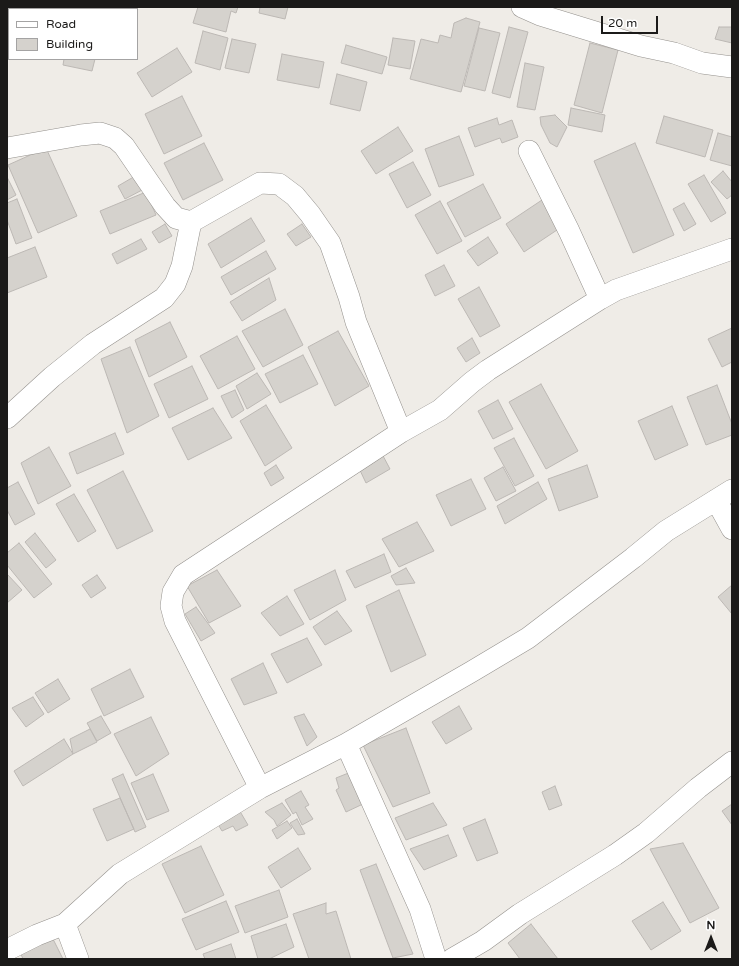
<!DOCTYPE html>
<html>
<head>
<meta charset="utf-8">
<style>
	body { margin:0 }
	#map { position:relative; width:739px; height:966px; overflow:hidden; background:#efece7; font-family:"Varela Round",sans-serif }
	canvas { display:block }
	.frame { position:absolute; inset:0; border:8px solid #1b1a19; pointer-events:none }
	.legend { position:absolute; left:8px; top:8px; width:130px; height:52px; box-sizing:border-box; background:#fff; border:1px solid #a4a3a3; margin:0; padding:5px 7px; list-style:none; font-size:12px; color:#1b1a19 }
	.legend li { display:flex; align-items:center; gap:8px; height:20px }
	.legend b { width:20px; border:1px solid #a4a3a3 }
	.north { position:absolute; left:691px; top:918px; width:40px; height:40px; -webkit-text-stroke:3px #fff; paint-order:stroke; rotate:0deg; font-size:11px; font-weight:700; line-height:16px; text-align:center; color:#1b1a19 }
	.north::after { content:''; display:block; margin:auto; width:14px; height:18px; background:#1b1a19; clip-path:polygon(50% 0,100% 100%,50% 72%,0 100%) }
	.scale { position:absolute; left:601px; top:16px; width:57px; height:18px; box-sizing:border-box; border:2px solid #1b1a19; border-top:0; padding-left:5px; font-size:12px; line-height:14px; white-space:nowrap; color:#1b1a19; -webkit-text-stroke:3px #fff; paint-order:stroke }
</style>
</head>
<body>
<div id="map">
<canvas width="739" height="966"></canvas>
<div class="frame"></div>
<ul class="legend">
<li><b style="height:5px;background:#fff"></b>Road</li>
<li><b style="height:11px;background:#d5d2cd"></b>Building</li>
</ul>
<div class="north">N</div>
<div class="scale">20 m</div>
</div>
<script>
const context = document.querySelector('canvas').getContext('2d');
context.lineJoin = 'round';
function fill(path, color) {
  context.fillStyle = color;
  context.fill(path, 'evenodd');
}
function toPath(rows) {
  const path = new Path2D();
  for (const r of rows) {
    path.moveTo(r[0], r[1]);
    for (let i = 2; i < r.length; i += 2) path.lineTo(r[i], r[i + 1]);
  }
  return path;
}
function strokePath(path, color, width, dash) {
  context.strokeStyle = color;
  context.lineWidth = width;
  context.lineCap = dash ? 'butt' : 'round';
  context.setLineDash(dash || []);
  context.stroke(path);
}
const building = toPath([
	[198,7,238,7,236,13,231,11,226,32,193,23,198,7],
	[260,7,288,7,285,19,259,13,260,7],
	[466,18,480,22,461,92,410,79,421,39,438,43,440,35,451,38,454,23,466,18],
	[509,27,528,32,510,98,492,93,509,27],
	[719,27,732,27,732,43,715,39,719,27],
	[479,28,500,33,485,91,464,86,479,28],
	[203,31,228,38,220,70,195,63,203,31],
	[393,38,415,41,410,69,388,65,393,38],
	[232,39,256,44,249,73,225,68,232,39],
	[590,43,618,50,602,113,574,105,590,43],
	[346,45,387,57,382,74,341,63,346,45],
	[177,48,192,72,152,97,137,73,177,48],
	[282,54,324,62,319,88,277,80,282,54],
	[64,59,95,59,92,71,63,65,64,59],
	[525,63,544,67,535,110,517,107,525,63],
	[337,74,367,82,360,111,330,104,337,74],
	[182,96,202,136,164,154,145,114,182,96],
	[571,108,605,115,602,132,568,125,571,108],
	[555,115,567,127,557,147,550,143,541,125,540,117,555,115],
	[664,116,713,130,705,157,656,143,664,116],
	[497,118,499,125,512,120,518,137,502,143,500,138,475,147,468,128,497,118],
	[398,127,413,151,376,174,361,151,398,127],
	[718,133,732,137,732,166,710,160,718,133],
	[459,136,474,175,439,187,425,149,459,136],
	[204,143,223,180,183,200,164,163,204,143],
	[635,143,674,235,633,253,594,161,635,143],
	[46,148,77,216,38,233,8,165,46,148],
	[413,162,431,195,407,208,389,174,413,162],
	[723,171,732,182,732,195,727,199,711,182,723,171],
	[137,175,144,189,125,199,118,186,137,175],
	[704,175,726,213,711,222,688,184,704,175],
	[7,177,16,195,7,200,7,177],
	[483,184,501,218,465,237,447,203,483,184],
	[146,192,156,215,110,234,100,211,146,192],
	[17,199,32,238,16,244,7,220,7,203,17,199],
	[542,200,560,228,524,252,506,224,542,200],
	[440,201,462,241,437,254,415,215,440,201],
	[684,203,696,224,684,231,673,209,684,203],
	[251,218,265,241,221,268,208,244,251,218],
	[165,224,172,236,159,243,152,232,165,224],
	[302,224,311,237,296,246,287,234,302,224],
	[488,237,498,253,478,266,467,251,488,237],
	[141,239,147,249,117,264,112,254,141,239],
	[35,247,47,277,7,293,7,258,35,247],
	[266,251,276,269,231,295,221,277,266,251],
	[444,265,455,286,435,296,425,275,444,265],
	[269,278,276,300,242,321,230,302,269,278],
	[479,287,500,326,480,337,458,299,479,287],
	[285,309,303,345,263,367,242,331,285,309],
	[170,322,187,357,149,377,135,340,170,322],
	[732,328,732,362,722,367,708,339,732,328],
	[338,331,369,386,335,406,308,347,338,331],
	[237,336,255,369,218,389,200,356,237,336],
	[472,338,480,353,466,362,457,348,472,338],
	[130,347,159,416,127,433,101,359,130,347],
	[303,355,318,384,280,403,265,374,303,355],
	[192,366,208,399,169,418,154,384,192,366],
	[257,373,271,394,247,409,236,386,257,373],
	[541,384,578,451,546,469,509,402,541,384],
	[717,385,732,424,732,435,706,445,687,397,717,385],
	[235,390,244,410,232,418,221,396,235,390],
	[498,400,513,429,493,439,478,411,498,400],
	[266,405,292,448,265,466,240,421,266,405],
	[672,406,688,445,655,460,638,421,672,406],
	[213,408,232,438,188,460,172,428,213,408],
	[115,433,124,454,77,474,69,453,115,433],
	[514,438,534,476,515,486,494,448,514,438],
	[49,447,71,486,38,504,21,463,49,447],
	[381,452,390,469,366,483,357,464,381,452],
	[276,465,284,478,271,486,264,473,276,465],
	[587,465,598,497,559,511,548,479,587,465],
	[503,467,516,491,496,501,484,478,503,467],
	[123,471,153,531,117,549,87,490,123,471],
	[471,479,486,509,451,526,436,495,471,479],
	[18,482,35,514,15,525,7,510,7,488,18,482],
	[538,482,547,499,505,524,497,506,538,482],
	[74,494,96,531,78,542,56,504,74,494],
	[417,522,434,551,399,567,382,539,417,522],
	[35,533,56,560,46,568,25,542,35,533],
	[19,543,52,584,34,598,7,565,7,553,19,543],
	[384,554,391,572,355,588,346,571,384,554],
	[406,568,415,583,396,585,391,576,406,568],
	[217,570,241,606,209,623,187,586,217,570],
	[335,570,346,600,310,620,294,590,335,570],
	[7,574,22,590,7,603,7,574],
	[97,575,106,588,91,598,82,585,97,575],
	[732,585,732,614,718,597,732,585],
	[399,590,426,655,391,672,366,606,399,590],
	[287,596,304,624,280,636,261,613,287,596],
	[196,607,215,633,201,641,185,614,196,607],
	[337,611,352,631,325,645,313,627,337,611],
	[307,638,322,665,287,683,271,654,307,638],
	[263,663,277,693,244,705,231,679,263,663],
	[130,669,144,697,104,716,91,689,130,669],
	[58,679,70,699,48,713,35,693,58,679],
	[33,697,44,714,26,727,12,708,33,697],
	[459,706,472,729,446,744,432,722,459,706],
	[304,714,317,737,307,746,294,717,304,714],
	[101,716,111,733,97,741,87,723,101,716],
	[151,717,169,754,136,776,114,734,151,717],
	[406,728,430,793,393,807,363,745,406,728],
	[90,729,97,742,73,754,70,739,90,729],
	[64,739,73,754,23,786,14,771,64,739],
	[351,772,363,804,346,812,336,790,339,788,336,778,351,772],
	[123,774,146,827,135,832,112,779,123,774],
	[153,774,169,811,147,820,131,783,153,774],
	[555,786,562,805,549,810,542,792,555,786],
	[301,791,309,805,305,807,313,819,302,825,296,812,293,814,285,800,301,791],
	[120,798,134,829,107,841,93,809,120,798],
	[282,803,291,815,277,826,274,820,265,812,282,803],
	[433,803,447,825,406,840,395,818,433,803],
	[732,804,732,825,722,811,732,804],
	[238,808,248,825,236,831,233,826,222,831,216,821,238,808],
	[297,819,305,834,298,835,290,823,297,819],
	[485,819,498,853,477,861,463,828,485,819],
	[287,821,292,828,277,839,272,830,287,821],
	[448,835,457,856,424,870,410,849,448,835],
	[683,843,719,908,690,923,650,849,683,843],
	[201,846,224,895,185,913,162,864,201,846],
	[298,848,311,869,281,888,268,867,298,848],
	[376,864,413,954,393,958,360,870,376,864],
	[279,890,288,917,245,933,235,906,279,890],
	[226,901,239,932,196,950,182,919,226,901],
	[663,902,681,931,651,950,632,921,663,902],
	[326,903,326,914,336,911,351,959,309,959,293,914,326,903],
	[286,924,294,947,269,959,258,959,251,936,286,924],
	[531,924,558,959,520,959,508,943,531,924],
	[51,935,63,959,23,959,20,952,51,935],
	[231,944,236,959,205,959,203,954,231,944]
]);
const street = toPath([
	[522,7,540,15,641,46,674,53,702,63,732,67],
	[7,148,81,135,100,133,115,138,124,146,165,206,176,218,191,222],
	[529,151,569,231,600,299],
	[7,418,52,377,93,344,164,298,175,284,182,266,191,222,260,183,279,184,295,196,310,214,330,243,349,297,356,322,401,432],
	[716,500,732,529],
	[346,744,420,909,436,959],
	[260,788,175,621,171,606,173,592,183,575,401,432,440,410,472,382,488,370,600,299,616,290,732,249],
	[65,924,78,959],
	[7,950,37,935,65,924,120,874,260,788,346,744,471,672,528,638,633,558,666,531,732,490],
	[452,959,483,941,520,914,615,855,646,833,698,788,732,762]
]);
fill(building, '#d5d2cd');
strokePath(building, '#bcb8b4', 1);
strokePath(street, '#94918d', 22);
strokePath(street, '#fff', 21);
</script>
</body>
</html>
